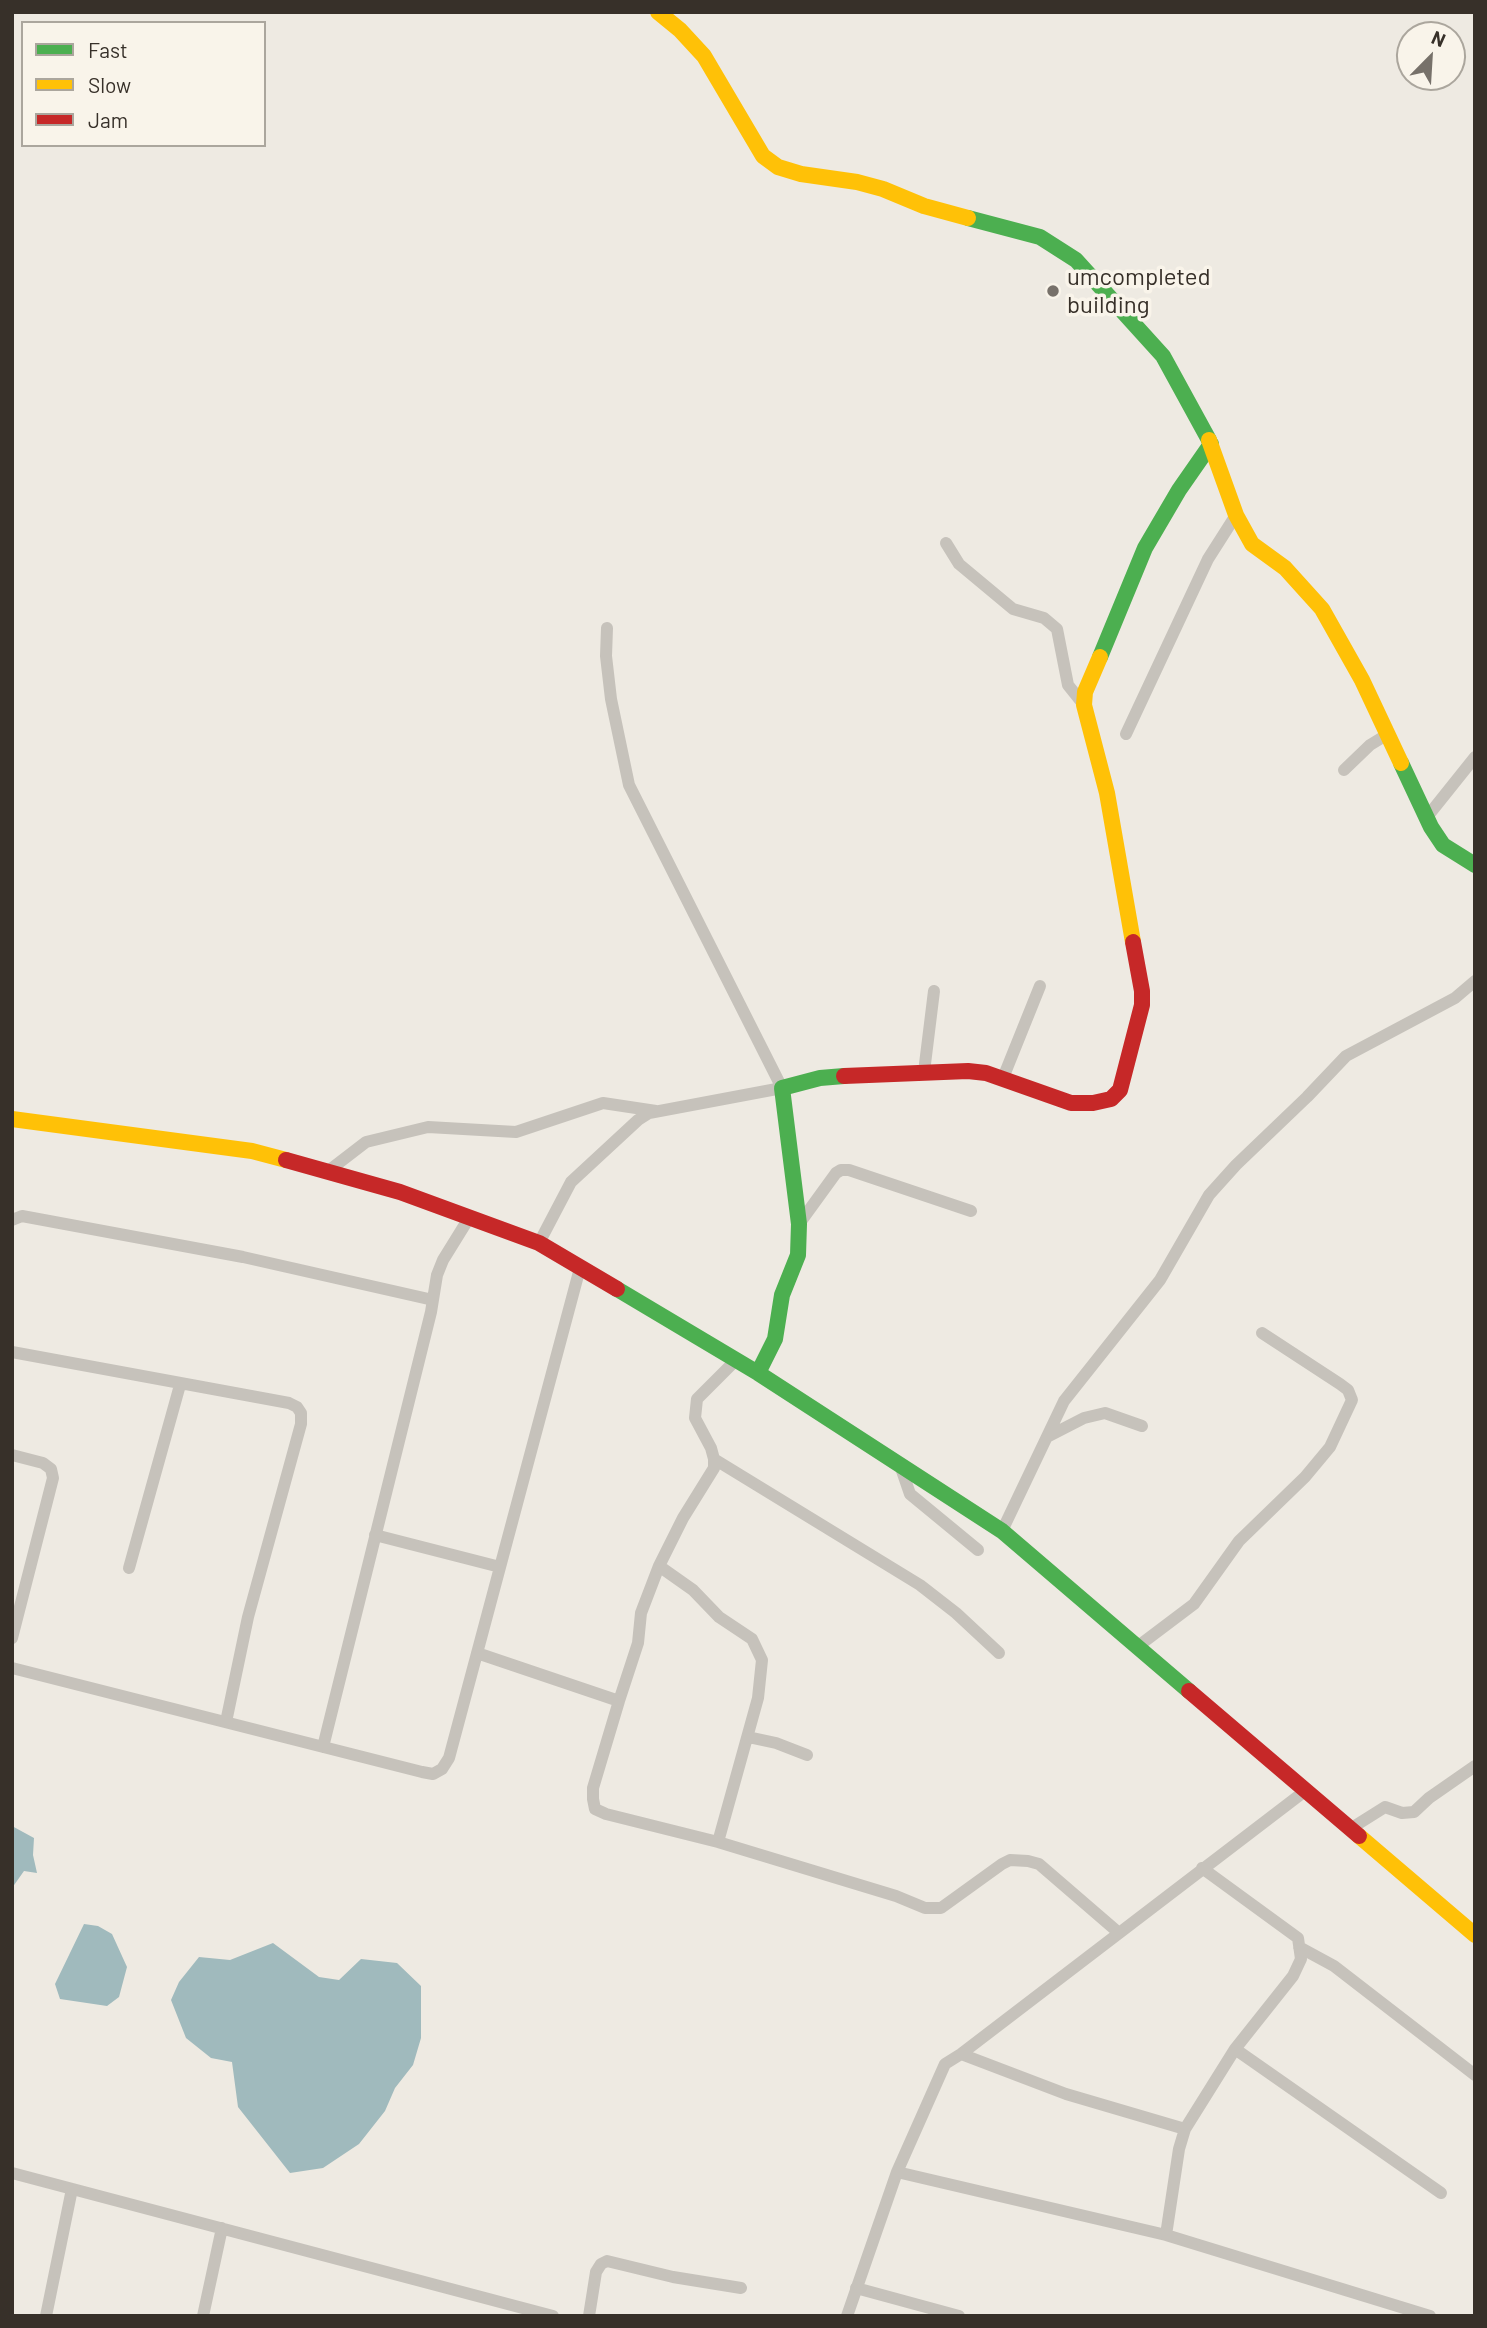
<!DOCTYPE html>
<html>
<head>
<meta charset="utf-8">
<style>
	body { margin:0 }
	#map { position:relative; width:1487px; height:2328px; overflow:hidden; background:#eeeae2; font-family:Barlow,sans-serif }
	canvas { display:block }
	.frame { position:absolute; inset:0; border:14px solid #373029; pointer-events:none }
	.legend { position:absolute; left:21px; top:21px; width:245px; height:126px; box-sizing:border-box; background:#f9f4ea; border:2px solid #aba69d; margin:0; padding:9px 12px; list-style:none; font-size:21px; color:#373029 }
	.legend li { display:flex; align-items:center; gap:14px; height:35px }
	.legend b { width:35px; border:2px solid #aba69d }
	.north { position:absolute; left:1396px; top:21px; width:70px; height:70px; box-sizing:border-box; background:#f9f4ea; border:2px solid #aba69d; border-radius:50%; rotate:24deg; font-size:19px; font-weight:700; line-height:28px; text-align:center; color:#373029 }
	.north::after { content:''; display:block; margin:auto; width:24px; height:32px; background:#77716a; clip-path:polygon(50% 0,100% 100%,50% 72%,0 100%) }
</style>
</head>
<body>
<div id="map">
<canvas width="1487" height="2328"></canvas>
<div class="frame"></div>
<ul class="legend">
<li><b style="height:9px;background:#4caf50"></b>Fast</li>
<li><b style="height:9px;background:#ffc107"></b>Slow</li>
<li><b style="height:9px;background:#c62828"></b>Jam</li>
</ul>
<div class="north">N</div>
</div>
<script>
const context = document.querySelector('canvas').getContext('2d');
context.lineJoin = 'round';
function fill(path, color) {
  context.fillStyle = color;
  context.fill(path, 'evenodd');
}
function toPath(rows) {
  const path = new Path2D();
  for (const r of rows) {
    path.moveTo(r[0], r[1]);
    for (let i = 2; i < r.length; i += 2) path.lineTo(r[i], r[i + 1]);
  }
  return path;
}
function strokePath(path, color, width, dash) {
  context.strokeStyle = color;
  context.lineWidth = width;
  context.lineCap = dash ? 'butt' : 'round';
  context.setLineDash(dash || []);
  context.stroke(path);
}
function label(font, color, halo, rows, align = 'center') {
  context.font = font + ' Barlow,sans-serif';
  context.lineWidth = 7;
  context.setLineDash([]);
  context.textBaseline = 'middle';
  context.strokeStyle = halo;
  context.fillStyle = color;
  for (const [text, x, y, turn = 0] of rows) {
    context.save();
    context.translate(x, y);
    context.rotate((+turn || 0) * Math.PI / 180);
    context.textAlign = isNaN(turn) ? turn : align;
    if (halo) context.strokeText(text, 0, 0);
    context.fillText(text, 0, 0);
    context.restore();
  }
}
const water = toPath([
	[12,1826,34,1838,33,1855,37,1873,24,1871,12,1888],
	[84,1924,98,1926,112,1934,127,1967,119,1997,107,2006,60,1999,55,1984],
	[273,1943,319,1977,339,1980,361,1959,397,1963,421,1986,421,2038,413,2065,395,2088,385,2111,359,2144,323,2168,290,2173,238,2107,232,2062,211,2058,186,2038,171,2000,179,1982,199,1957,230,1960]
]);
const street = toPath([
	[946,543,959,564,1013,609,1044,618,1057,629,1068,685,1084,705],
	[1126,734,1208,559,1236,515],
	[1344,770,1370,745,1388,734],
	[1427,817,1475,757],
	[924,1072,934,991],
	[1003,1078,1040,986],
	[327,1172,366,1142,428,1127,516,1132,603,1103,656,1111],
	[12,1220,22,1216,243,1257,433,1300],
	[799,1224,836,1173,841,1170,849,1170,971,1211],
	[539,1243,571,1182,638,1120,649,1113,782,1088,629,785,611,699,606,656,607,628],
	[12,1352,289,1403,297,1407,301,1413,301,1424,248,1617,226,1722],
	[1047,1437,1084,1418,1105,1413,1142,1426],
	[12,1455,43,1463,51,1469,53,1478,12,1638],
	[714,1459,920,1585,956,1613,999,1653],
	[900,1465,910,1494,978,1550],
	[1002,1531,1064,1401,1160,1280,1209,1195,1236,1165,1307,1097,1346,1056,1455,998,1475,981],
	[375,1535,500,1567],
	[659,1566,693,1590,719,1617,752,1639,762,1660,758,1698,718,1842],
	[129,1568,180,1385],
	[1137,1647,1194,1604,1239,1541,1305,1477,1330,1447,1352,1400,1348,1390,1340,1384,1262,1333],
	[477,1653,619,1701,593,1788,593,1799,595,1809,606,1814,718,1842,896,1896,925,1908,941,1908,1002,1864,1010,1860,1028,1861,1039,1864,1119,1933],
	[12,1668,422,1772,433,1774,442,1769,449,1758,580,1268],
	[619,1701,638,1643,641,1613,659,1566,683,1518,714,1468,714,1459,711,1448,695,1418,697,1399,736,1360],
	[748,1737,776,1743,807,1755],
	[323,1747,431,1312,437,1275,443,1260,469,1218],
	[1350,1829,1385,1807,1402,1813,1414,1812,1429,1798,1475,1766],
	[1299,1947,1334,1966,1475,2075],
	[1235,2049,1441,2193],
	[961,2054,1066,2094,1185,2129],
	[897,2172,1166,2235,1430,2316],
	[12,2173,553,2316],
	[1166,2235,1179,2149,1185,2129,1235,2049,1293,1976,1301,1959,1298,1938,1202,1868],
	[856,2288,959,2316],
	[46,2316,72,2189],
	[203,2316,222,2228],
	[589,2316,596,2272,601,2264,607,2261,673,2277,741,2288],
	[847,2316,897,2172,945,2064,961,2054,1305,1791]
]);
const fast = toPath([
	[968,218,1040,237,1076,260,1163,356,1209,440],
	[1100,657,1145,548,1179,490,1211,444],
	[1401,763,1431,827,1443,845,1475,865],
	[617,1289,758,1373,1002,1531,1189,1691],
	[758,1373,775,1339,782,1295,798,1255,799,1224,782,1088,820,1078,844,1076]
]);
const slow = toPath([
	[658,12,680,30,704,56,763,156,778,167,801,174,857,182,883,189,924,206,968,218],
	[1209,440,1236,515,1252,544,1285,568,1322,609,1362,680,1401,763],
	[1100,657,1085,692,1084,705,1107,793,1133,942],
	[12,1119,252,1151,286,1160],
	[1359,1836,1475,1935]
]);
const jam = toPath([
	[844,1076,968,1071,986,1073,1071,1103,1093,1103,1111,1099,1120,1090,1142,1005,1142,991,1133,942],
	[286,1160,400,1192,539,1243,617,1289],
	[1189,1691,1359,1836]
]);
const markers = [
	[1053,291,7,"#77716a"]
];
const poiNames = [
	["umcompleted",1067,277],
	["building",1067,305]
];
fill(water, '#a0babd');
strokePath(street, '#c6c2bb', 12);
strokePath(fast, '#4caf50', 16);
strokePath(slow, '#ffc107', 16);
strokePath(jam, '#c62828', 16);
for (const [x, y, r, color] of markers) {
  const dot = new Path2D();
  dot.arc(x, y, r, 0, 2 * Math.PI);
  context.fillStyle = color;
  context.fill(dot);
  strokePath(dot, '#f9f4ea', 2.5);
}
label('24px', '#373029', '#f9f4ea', poiNames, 'left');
</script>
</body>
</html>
